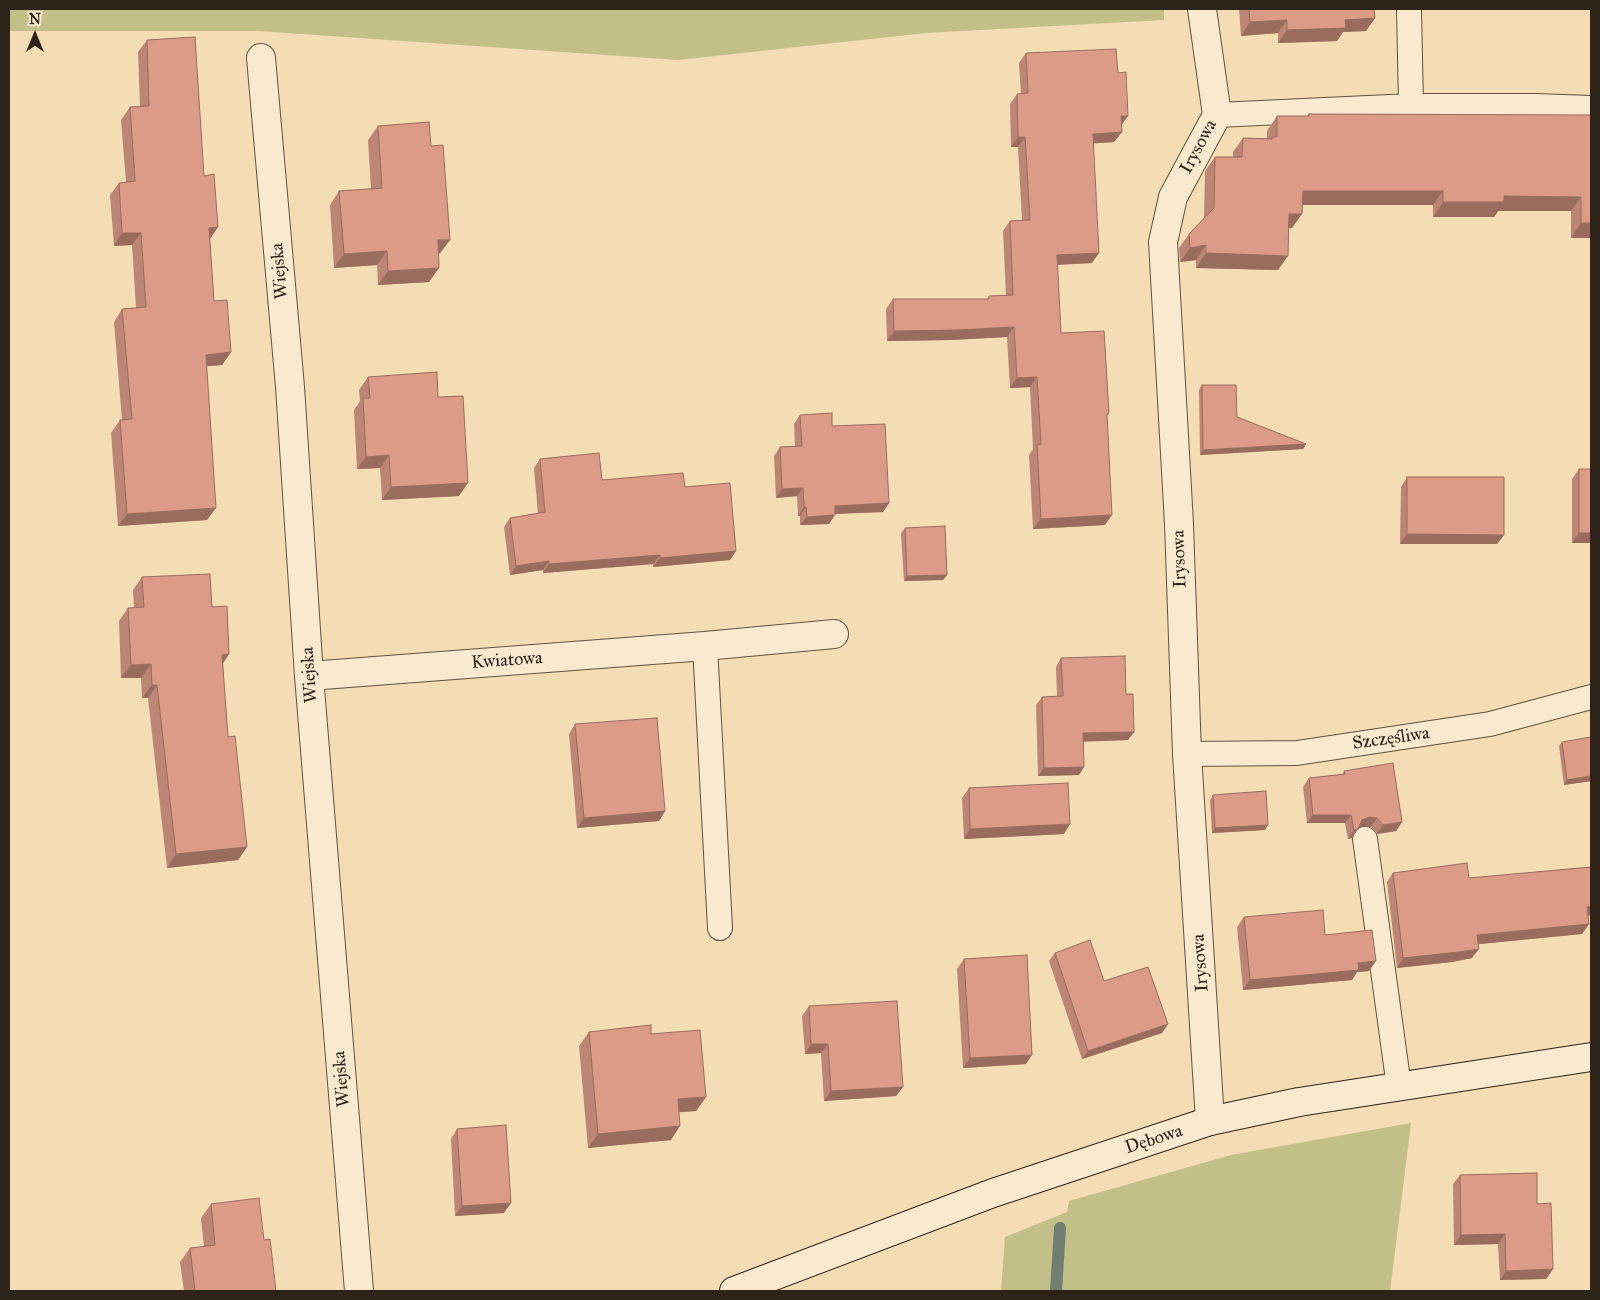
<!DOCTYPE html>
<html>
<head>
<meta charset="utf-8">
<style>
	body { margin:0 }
	#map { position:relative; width:1600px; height:1300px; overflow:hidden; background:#f4ddb5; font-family:"IM FELL Great Primer",serif }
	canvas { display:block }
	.frame { position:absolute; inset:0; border:10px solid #2d2318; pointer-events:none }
	.north { position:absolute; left:10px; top:10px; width:50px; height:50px; -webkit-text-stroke:4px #f8e9cf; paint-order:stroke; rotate:0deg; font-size:14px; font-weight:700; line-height:20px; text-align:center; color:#2d2318 }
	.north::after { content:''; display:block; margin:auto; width:18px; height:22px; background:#2d2318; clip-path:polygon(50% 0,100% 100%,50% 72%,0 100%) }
</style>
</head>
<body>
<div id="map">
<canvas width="1600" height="1300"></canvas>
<div class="frame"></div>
<div class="north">N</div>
</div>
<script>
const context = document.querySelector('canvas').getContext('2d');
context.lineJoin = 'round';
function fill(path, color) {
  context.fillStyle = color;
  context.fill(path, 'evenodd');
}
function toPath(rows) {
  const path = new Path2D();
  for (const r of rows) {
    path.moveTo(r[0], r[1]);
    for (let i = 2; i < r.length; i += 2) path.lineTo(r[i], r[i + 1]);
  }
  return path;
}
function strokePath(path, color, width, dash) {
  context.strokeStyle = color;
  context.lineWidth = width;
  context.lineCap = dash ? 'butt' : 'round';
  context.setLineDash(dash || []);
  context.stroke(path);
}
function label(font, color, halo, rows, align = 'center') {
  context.font = font + ' "IM FELL Great Primer",serif';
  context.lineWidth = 5;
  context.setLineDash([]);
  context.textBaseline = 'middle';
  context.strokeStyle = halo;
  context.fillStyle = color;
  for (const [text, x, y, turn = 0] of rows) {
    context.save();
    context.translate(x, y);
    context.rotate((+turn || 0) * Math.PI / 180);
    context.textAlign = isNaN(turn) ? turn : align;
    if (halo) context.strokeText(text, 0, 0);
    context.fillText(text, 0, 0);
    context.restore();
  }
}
const green = toPath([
	[9,9,1164,9,1164,20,926,33,678,60,258,31,9,31],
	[1411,1123,1390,1291,1001,1291,1005,1237,1067,1212,1069,1201,1231,1155]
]);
const stream = toPath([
	[1056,1291,1060,1228]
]);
const lane = toPath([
	[1409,9,1411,106],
	[1217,115,1411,106,1535,106,1591,108],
	[705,646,720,928],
	[1187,754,1297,753,1490,724,1591,697],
	[1365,839,1399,1087]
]);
const street = toPath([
	[1202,9,1217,115,1173,197,1163,242,1179,524,1187,754,1210,1121],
	[261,58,290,387,309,676,359,1291],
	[309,676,705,646,834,634]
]);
const secondary = toPath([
	[734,1291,993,1193,1210,1121,1299,1102,1591,1057]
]);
const wall = toPath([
	[1239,9,1374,9,1375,18,1366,31,1343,32,1337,41,1278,43,1278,33,1241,36],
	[147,40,204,176,218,227,210,239,214,301,231,352,222,365,207,366,207,520,118,526,111,433,120,420,122,420,114,322,122,309,136,308,132,245,114,246,110,195,119,183,126,182,121,120,130,107,140,106,138,52],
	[1026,53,1121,126,1122,132,1114,142,1093,143,1092,263,1057,265,1061,333,1109,413,1107,416,1105,525,1033,529,1029,455,1033,449,1030,387,1010,388,1007,337,951,340,887,341,886,309,893,299,987,299,989,296,1006,295,1003,231,1010,221,1022,220,1018,147,1011,147,1010,104,1017,94,1021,94,1019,63],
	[1309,114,1591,115,1591,238,1571,238,1571,211,1498,211,1494,217,1433,217,1433,205,1302,205,1292,228,1289,228,1278,270,1196,268,1196,260,1180,262,1179,248,1189,234,1204,218,1205,171,1215,157,1233,157,1233,152,1243,138,1267,138,1267,131,1277,116,1307,116],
	[378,126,431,146,450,240,440,253,438,254,429,282,378,285,377,265,334,268,330,205,339,191,371,189,368,140],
	[368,377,438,397,459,496,382,500,380,468,357,469,354,410,360,401,359,390],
	[1202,385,1237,417,1306,444,1303,449,1200,455,1199,390],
	[800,415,832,426,889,503,883,512,835,514,829,524,800,525,800,516,798,516,797,496,776,498,774,456,780,447,795,446,794,424],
	[540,459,602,480,685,487,736,551,730,560,653,567,653,564,543,573,543,570,510,575,504,527,510,518,538,514,534,468],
	[1579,469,1591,543,1572,543,1572,479],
	[1407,477,1504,535,1497,544,1400,544,1401,487],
	[905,528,947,575,943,580,904,581,901,533],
	[142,577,212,607,223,664,228,737,247,847,238,860,167,868,148,698,142,698,141,678,121,678,119,621,128,608,134,608,133,590],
	[1061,658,1126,694,1134,732,1128,740,1083,741,1079,775,1038,776,1036,705,1042,697,1057,696,1056,667],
	[575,724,665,811,659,821,577,828,569,734],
	[1562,742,1591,781,1564,785,1559,746],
	[1344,771,1402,822,1396,831,1377,834,1371,827,1363,826,1359,827,1352,838,1348,839,1345,823,1307,823,1303,787,1309,778,1342,775],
	[969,788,1064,834,964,839,962,798],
	[1213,795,1265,830,1212,833,1210,800],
	[1591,867,1591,915,1588,916,1589,924,1582,934,1478,944,1472,958,1452,962,1397,968,1387,882,1393,873,1469,878],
	[1244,917,1325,935,1369,971,1357,972,1352,980,1243,990,1237,927],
	[1055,953,1104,981,1168,1024,1162,1033,1082,1059,1049,961],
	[964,959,1026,1064,963,1068,957,969],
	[809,1006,903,1087,896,1096,824,1101,821,1053,805,1054,802,1016],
	[589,1032,651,1034,706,1097,696,1111,679,1112,671,1140,588,1148,579,1046],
	[457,1129,504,1213,455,1216,451,1139],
	[1460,1175,1537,1204,1553,1269,1546,1279,1500,1280,1498,1244,1454,1245,1453,1184],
	[211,1204,264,1240,276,1291,184,1291,180,1262,190,1248,204,1247,201,1218]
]);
const shadedWall = toPath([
	[1375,18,1366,31,1343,32,1337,41,1278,43,1287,30,1345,20],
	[1287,20,1278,33,1241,36,1250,22],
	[1121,116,1128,116,1121,126],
	[1122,132,1114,142,1086,144,1093,134],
	[1018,137,1025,137,1018,147,1011,147],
	[1303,191,1443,191,1433,205,1293,205],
	[1504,196,1581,197,1571,211,1498,211,1494,217,1433,217,1443,202],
	[1289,214,1302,214,1292,228,1279,228],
	[1581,223,1591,223,1591,238,1571,238],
	[218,227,209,240,209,228],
	[122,233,141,233,132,245,114,246],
	[438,240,450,240,440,253,428,254],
	[1206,245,1196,260,1180,262,1190,248],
	[387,251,377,265,334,268,344,254],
	[1099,253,1092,263,1050,265,1057,255],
	[1206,253,1288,256,1278,270,1196,268],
	[439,268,429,282,378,285,388,271],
	[1014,327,1007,337,951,340,887,341,894,331],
	[231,352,222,365,197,367,206,355],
	[1037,377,1030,387,1010,388,1017,378],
	[1306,444,1303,449,1200,455,1203,450],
	[389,455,380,468,357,469,366,457],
	[468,483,459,496,382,500,391,487],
	[803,488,797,496,776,498,782,489],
	[889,503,883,512,829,514,835,506],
	[804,507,806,507,800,516,798,516],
	[216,508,207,520,118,526,127,514],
	[835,515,829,524,800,525,807,517],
	[1112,515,1105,525,1033,529,1041,519],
	[1579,533,1591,533,1591,543,1572,543],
	[1407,534,1504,535,1497,544,1400,544],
	[736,551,730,560,653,567,660,558],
	[660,555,653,564,543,573,549,564],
	[549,561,543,570,510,575,516,566],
	[947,575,943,580,904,581,907,576],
	[229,654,220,668,222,655],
	[151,664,141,678,121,678,131,665],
	[152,685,157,685,148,698,142,698],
	[1134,732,1128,740,1077,742,1083,733],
	[1084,767,1079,775,1038,776,1044,768],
	[1591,776,1591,781,1564,785,1567,780],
	[665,811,659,821,577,828,584,818],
	[1313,815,1351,815,1345,823,1307,823],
	[1369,817,1377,818,1371,827,1363,826,1356,828,1362,820],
	[1402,822,1396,831,1377,834,1383,825],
	[1070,824,1064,834,964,839,970,829],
	[1268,825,1265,830,1212,833,1215,828],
	[1358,829,1352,838,1348,839,1354,830],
	[247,847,238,860,167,868,176,854],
	[1591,906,1591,915,1580,917,1587,907],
	[1589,924,1582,934,1470,945,1477,935],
	[1479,949,1472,958,1452,962,1397,968,1403,958],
	[1376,961,1369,971,1357,972,1352,980,1243,990,1250,980,1358,963],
	[1168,1024,1162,1033,1082,1059,1088,1051],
	[811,1044,828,1044,821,1053,805,1054],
	[1032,1055,1026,1064,963,1068,970,1058],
	[903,1087,896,1096,824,1101,831,1091],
	[706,1097,696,1111,668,1113,678,1099],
	[680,1126,671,1140,588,1148,598,1134],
	[511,1203,504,1213,455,1216,462,1206],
	[1505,1234,1498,1244,1454,1245,1461,1235],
	[1553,1269,1546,1279,1500,1280,1506,1271]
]);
const building = toPath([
	[1249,9,1374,9,1375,18,1345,20,1346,28,1287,30,1287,20,1250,22,1249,9],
	[195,37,204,176,214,174,218,227,209,228,214,301,227,300,231,352,206,355,216,508,127,514,120,420,132,419,122,309,146,307,141,233,122,233,119,183,135,181,130,107,149,106,147,40,195,37],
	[1116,49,1118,73,1126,72,1128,116,1121,116,1122,132,1093,134,1099,253,1057,255,1061,333,1104,331,1109,413,1107,414,1112,515,1041,519,1037,445,1041,444,1037,377,1017,378,1014,327,958,330,894,331,893,299,989,299,989,296,1013,295,1010,221,1030,220,1025,137,1018,137,1017,94,1028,93,1026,53,1116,49],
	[1309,114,1591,115,1591,223,1581,223,1581,197,1504,196,1504,202,1443,202,1443,191,1303,191,1302,214,1289,214,1288,256,1206,253,1206,245,1190,248,1189,234,1214,208,1215,157,1242,157,1243,138,1272,139,1272,137,1277,137,1277,116,1309,116,1309,114],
	[429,122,431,146,443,145,450,240,438,240,439,268,388,271,387,251,344,254,339,191,382,188,378,126,429,122],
	[437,372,438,397,463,396,468,483,391,487,389,455,366,457,363,398,370,398,368,377,437,372],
	[1202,385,1236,385,1237,417,1306,444,1203,450,1202,385],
	[832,413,832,426,885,424,889,503,835,506,835,515,807,517,806,507,804,507,803,488,782,489,780,447,802,446,800,415,832,413],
	[599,453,602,480,683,473,685,487,730,483,736,551,660,558,660,555,549,564,549,561,516,566,510,518,545,512,540,459,599,453],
	[1579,469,1591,469,1591,533,1579,533,1579,469],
	[1407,477,1504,477,1504,535,1407,534,1407,477],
	[945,526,947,575,907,576,905,528,945,526],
	[210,574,212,607,227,606,229,654,222,655,228,737,235,736,247,847,176,854,157,685,152,685,151,664,131,665,128,608,144,607,142,577,210,574],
	[1125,656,1126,694,1133,694,1134,732,1083,733,1084,767,1044,768,1042,697,1063,696,1061,658,1125,656],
	[657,718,665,811,584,818,575,724,657,718],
	[1591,737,1591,776,1567,780,1562,742,1591,737],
	[1393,763,1402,822,1383,825,1377,818,1369,817,1362,820,1358,829,1354,830,1351,815,1313,815,1309,778,1345,774,1344,771,1393,763],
	[1068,783,1070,824,970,829,969,788,1068,783],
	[1266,791,1268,825,1215,828,1213,795,1266,791],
	[1467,863,1469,878,1591,867,1591,906,1587,907,1589,924,1477,935,1479,949,1459,952,1403,958,1393,873,1467,863],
	[1323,910,1325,935,1372,930,1376,961,1358,963,1359,970,1250,980,1244,917,1323,910],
	[1090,940,1104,981,1148,967,1168,1024,1088,1051,1055,953,1090,940],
	[1027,955,1032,1055,970,1058,964,959,1027,955],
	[897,1001,903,1087,831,1091,828,1044,811,1044,809,1006,897,1001],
	[651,1025,651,1034,700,1030,706,1097,678,1099,680,1126,598,1134,589,1032,651,1025],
	[506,1125,511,1203,462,1206,457,1129,506,1125],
	[1537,1173,1537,1204,1551,1203,1553,1269,1506,1271,1505,1234,1461,1235,1460,1175,1537,1173],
	[259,1198,264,1240,270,1239,276,1291,195,1291,190,1248,215,1245,211,1204,259,1198]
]);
const streetNames = [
	["Irysowa",1199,147,-62],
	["Wiejska",280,271,-95],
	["Irysowa",1180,559,-92],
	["Kwiatowa",507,661,-4],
	["Wiejska",310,675,-94],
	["Szczęśliwa",1391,739,-8],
	["Irysowa",1201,963,-94],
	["Wiejska",342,1079,-95],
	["Dębowa",1154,1140,-18]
];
fill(green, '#c2bf89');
strokePath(stream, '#707f72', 12);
strokePath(lane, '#5f523f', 26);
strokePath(street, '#5f523f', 30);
strokePath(secondary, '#2d2318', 30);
strokePath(lane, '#f8e9cf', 24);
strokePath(street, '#f8e9cf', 28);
strokePath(secondary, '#f8e9cf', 28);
fill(wall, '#bc8574');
fill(shadedWall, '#996c5e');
fill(building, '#db9b87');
strokePath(building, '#996c5e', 1);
label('18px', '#2d2318', '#f8e9cf', streetNames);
</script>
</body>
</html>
